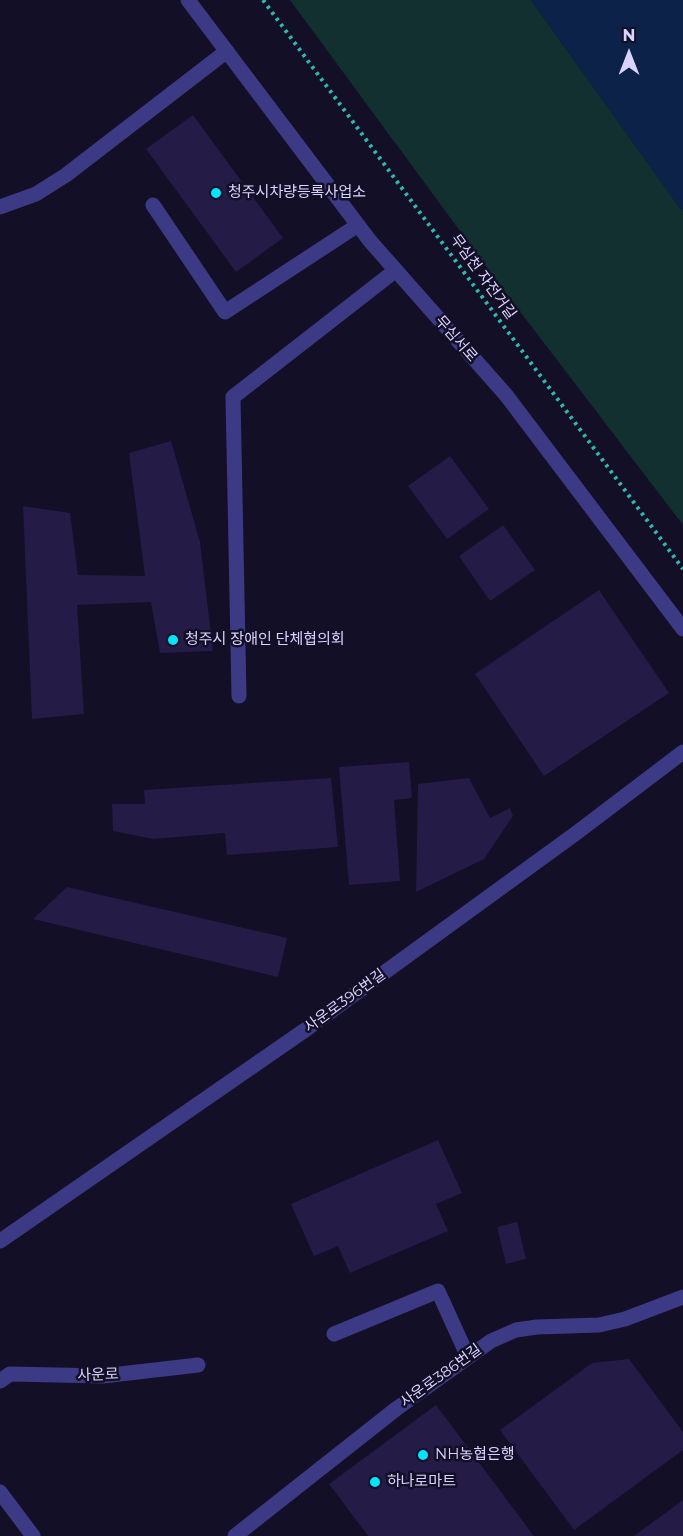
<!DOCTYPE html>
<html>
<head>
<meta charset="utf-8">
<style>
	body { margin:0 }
	#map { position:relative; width:683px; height:1536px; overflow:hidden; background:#130f26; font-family:Montserrat,sans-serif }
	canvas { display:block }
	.north { position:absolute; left:599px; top:24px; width:60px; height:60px; -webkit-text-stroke:4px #130f26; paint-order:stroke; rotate:0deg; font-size:16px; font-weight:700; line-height:24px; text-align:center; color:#d9d4ff }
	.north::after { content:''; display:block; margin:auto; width:21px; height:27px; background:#d9d4ff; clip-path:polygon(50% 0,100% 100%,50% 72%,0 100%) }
</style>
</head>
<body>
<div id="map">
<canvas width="683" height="1536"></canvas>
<div class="north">N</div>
</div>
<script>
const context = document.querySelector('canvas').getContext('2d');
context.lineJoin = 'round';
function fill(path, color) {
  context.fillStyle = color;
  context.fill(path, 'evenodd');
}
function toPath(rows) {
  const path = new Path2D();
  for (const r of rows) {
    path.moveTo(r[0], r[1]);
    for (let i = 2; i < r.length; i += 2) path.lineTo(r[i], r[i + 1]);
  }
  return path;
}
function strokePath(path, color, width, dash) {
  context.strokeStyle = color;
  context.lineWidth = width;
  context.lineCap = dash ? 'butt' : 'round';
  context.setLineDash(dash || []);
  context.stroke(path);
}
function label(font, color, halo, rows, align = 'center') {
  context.font = font + ' Montserrat,"Noto Sans KR",sans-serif';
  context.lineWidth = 5;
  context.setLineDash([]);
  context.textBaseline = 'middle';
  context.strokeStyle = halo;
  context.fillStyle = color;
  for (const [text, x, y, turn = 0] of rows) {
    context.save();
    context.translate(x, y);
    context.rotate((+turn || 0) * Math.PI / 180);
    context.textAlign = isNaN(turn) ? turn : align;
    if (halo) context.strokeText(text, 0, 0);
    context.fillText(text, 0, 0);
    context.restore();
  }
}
const green = toPath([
	[290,0,531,0,683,212,683,525,499,284]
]);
const water = toPath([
	[531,0,683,0,683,212,674,200]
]);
const building = toPath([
	[193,115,283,238,236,272,146,149],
	[171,441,200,542,213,651,160,653,151,602,77,605,84,714,32,719,23,506,70,513,78,575,145,576,129,453],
	[450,456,489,509,447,539,408,486],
	[503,525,535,570,490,601,459,556],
	[599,590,669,693,544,776,475,674],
	[409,762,412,798,394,800,400,881,349,885,339,767],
	[331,778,338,847,227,855,225,833,153,839,113,831,112,804,145,804,144,790],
	[469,778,490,818,510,808,513,816,484,859,416,892,418,784],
	[67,887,287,938,278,977,33,919],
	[438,1140,462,1193,436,1204,448,1231,350,1273,338,1246,314,1256,291,1204],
	[517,1222,526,1259,506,1264,497,1227],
	[629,1359,683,1432,683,1450,574,1530,500,1430,592,1363],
	[436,1405,534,1536,368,1536,329,1484],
	[683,1500,683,1536,634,1536]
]);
const path = toPath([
	[263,0,683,569]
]);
const minor = toPath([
	[188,0,370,241,506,395,683,629],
	[153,205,225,312,358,225],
	[0,207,36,194,66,175,227,51],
	[239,696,233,397,396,270],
	[0,1241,308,1028,575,834,683,752],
	[334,1334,438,1291,468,1357],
	[0,1381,10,1374,103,1376,198,1365],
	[0,1492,33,1536],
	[235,1536,396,1409,491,1341,516,1330,537,1327,599,1325,625,1319,683,1297]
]);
const markers = [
	[216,193,6,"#00e5ff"],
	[173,640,6,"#00e5ff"],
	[423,1455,6,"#00e5ff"],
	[375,1482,6,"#00e5ff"]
];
const poiNames = [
	["청주시차량등록사업소",228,193],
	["청주시 장애인 단체협의회",185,640],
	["NH농협은행",435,1455],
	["하나로마트",387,1482]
];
const streetNames = [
	["무심천 자전거길",483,277,54],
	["무심서로",456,339,49],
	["사운로396번길",345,1001,-36],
	["사운로",98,1375,-2],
	["사운로386번길",441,1376,-36]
];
fill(green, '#12302f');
fill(water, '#0c2248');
fill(building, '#241b47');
strokePath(path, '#2fb8b0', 4, [3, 4.5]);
strokePath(minor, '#3d3a85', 15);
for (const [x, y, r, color] of markers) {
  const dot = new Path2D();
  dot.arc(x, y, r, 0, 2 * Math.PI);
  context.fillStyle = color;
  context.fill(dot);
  strokePath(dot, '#130f26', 2);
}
label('15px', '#d9d4ff', '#130f26', poiNames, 'left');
label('15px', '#d9d4ff', '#130f26', streetNames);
</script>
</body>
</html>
